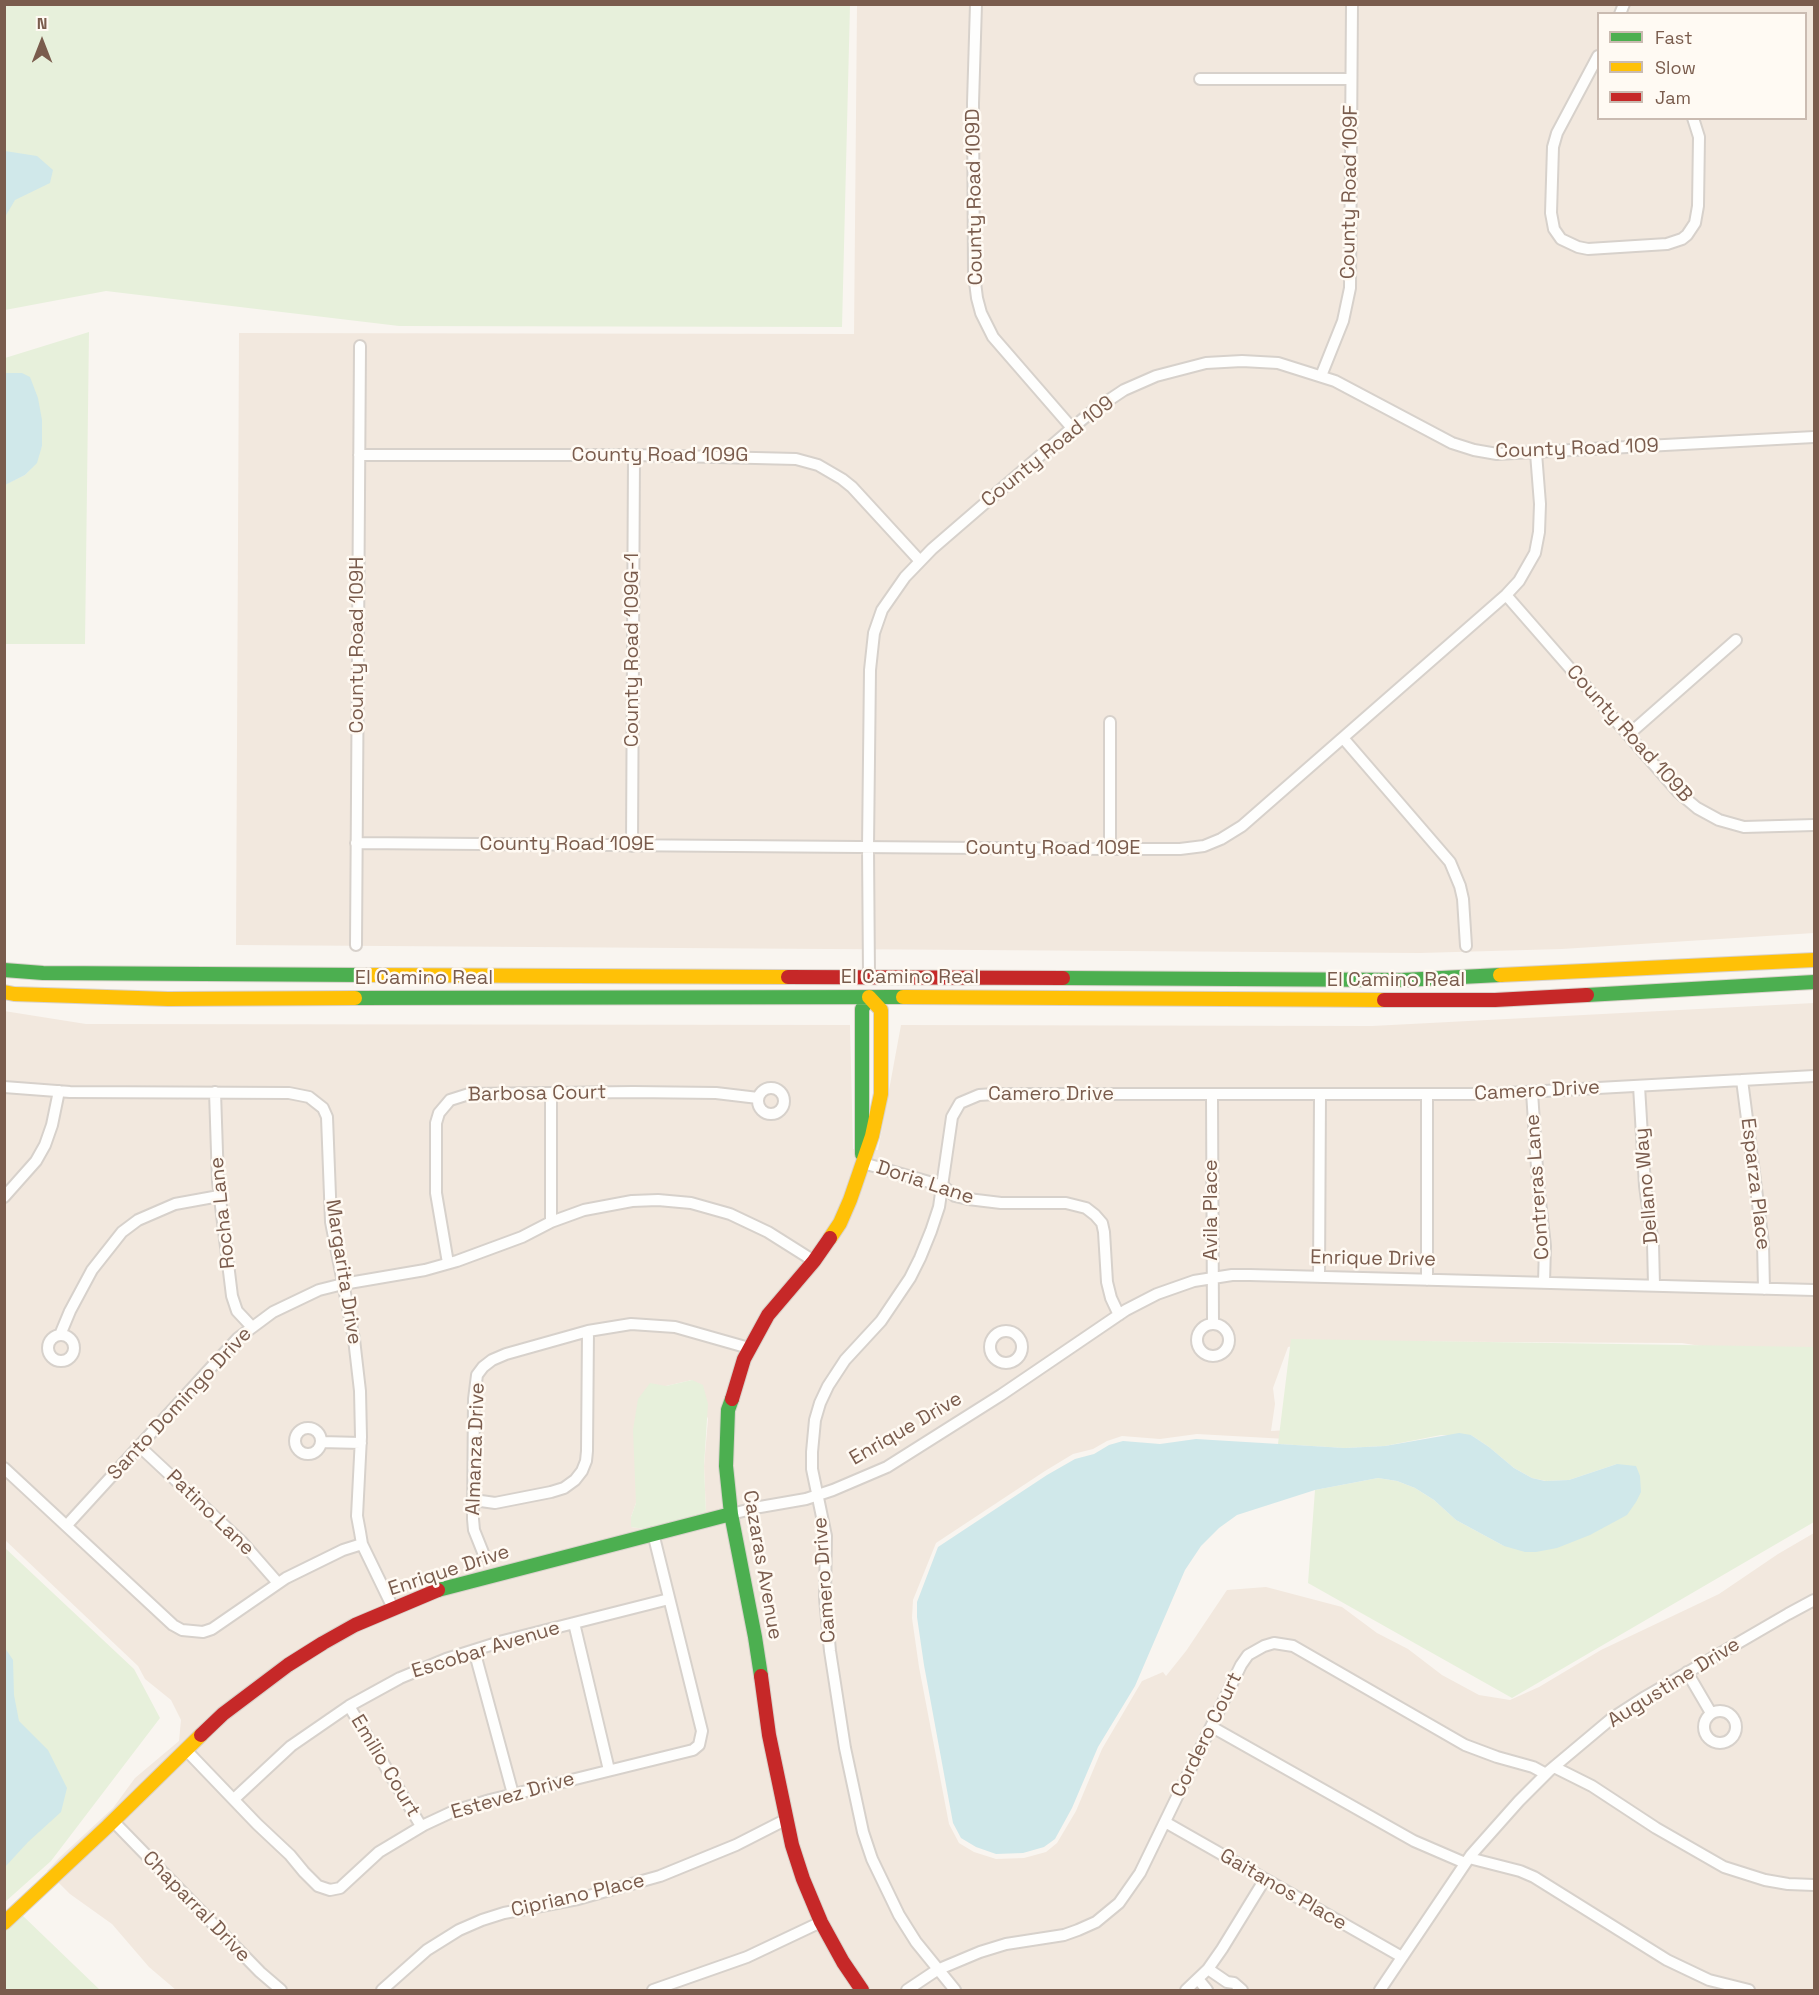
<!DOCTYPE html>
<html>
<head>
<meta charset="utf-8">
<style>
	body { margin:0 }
	#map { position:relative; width:1819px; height:1995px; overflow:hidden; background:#f9f5f0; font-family:"Space Grotesk",sans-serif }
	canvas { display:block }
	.frame { position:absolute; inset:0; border:6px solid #7a5c4d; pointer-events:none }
	.legend { position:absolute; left:1597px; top:12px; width:210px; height:108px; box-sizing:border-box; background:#fffaf3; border:2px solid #cabbb1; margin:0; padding:8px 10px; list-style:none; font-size:18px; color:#7a5c4d }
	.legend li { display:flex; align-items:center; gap:12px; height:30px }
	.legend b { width:30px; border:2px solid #cabbb1 }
	.north { position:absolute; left:12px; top:12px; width:60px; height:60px; -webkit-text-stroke:4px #fffaf3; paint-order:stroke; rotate:0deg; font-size:16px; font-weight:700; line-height:24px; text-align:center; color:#7a5c4d }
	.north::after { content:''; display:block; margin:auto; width:21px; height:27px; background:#7a5c4d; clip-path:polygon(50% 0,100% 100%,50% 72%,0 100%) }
</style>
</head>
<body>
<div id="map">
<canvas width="1819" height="1995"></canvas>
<div class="frame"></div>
<ul class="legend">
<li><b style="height:8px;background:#4caf50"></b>Fast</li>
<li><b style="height:8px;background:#ffc107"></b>Slow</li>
<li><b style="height:8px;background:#c62828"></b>Jam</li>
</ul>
<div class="north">N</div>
</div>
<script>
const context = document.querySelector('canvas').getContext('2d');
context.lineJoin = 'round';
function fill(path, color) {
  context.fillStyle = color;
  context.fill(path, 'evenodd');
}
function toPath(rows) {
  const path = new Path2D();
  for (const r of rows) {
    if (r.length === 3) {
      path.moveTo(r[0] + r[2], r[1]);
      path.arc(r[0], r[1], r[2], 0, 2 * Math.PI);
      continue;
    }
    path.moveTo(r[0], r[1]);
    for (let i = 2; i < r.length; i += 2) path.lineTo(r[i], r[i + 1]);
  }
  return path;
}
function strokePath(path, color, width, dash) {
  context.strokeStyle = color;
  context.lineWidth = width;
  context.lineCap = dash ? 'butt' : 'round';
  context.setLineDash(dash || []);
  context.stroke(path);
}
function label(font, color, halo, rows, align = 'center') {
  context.font = font + ' "Space Grotesk",sans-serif';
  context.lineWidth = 5;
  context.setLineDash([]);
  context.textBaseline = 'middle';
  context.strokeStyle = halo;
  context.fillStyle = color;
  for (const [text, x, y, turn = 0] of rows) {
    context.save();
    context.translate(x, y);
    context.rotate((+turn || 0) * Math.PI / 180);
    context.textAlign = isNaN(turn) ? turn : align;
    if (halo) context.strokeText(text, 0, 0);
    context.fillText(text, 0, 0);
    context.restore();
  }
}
const residential = toPath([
	[857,5,1814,5,1814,933,1562,949,1420,953,236,945,239,333,854,334],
	[1598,14,1806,14,1806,118,1598,118],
	[1814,1003,1814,1353,1732,1351,1682,1343,1319,1341,1288,1347,1273,1388,1275,1404,1271,1431,1289,1430,1322,1441,1197,1434,1160,1439,1122,1436,1107,1441,1093,1449,1073,1454,1045,1471,936,1543,913,1600,912,1618,919,1667,949,1824,959,1843,974,1852,996,1859,1024,1858,1046,1852,1057,1843,1076,1811,1102,1749,1142,1681,1163,1672,1166,1676,1186,1651,1227,1590,1266,1587,1342,1607,1377,1633,1408,1649,1442,1675,1479,1695,1510,1700,1539,1687,1601,1650,1719,1594,1778,1554,1814,1533,1814,1990,869,1990,825,1920,808,1877,790,1816,731,1465,733,1412,749,1361,772,1318,842,1231,873,1150,878,1150,901,1025,1372,1026],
	[4,1011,86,1024,850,1025,853,1149,857,1149,857,1163,835,1220,740,1356,726,1509,706,1514,704,1466,708,1419,692,1380,666,1386,636,1488,636,1503,631,1517,631,1527,645,1529,527,1561,321,1638,50,1873,47,1871,59,1858,113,1808,135,1778,179,1741,181,1720,171,1700,145,1679,138,1666,5,1540],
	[728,1521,780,1819,856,1990,176,1990,149,1967,112,1924,70,1894,57,1881,227,1719,291,1670,357,1631,439,1596]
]);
const green = toPath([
	[5,5,850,5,842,327,399,326,106,291,5,310],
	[89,332,85,644,5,644,4,485,25,475,36,463,42,445,22,373,5,373,5,358],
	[1291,1339,1814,1347,1814,1522,1512,1698,1308,1583,1315,1490,1378,1478,1397,1481,1415,1488,1434,1500,1456,1520,1504,1546,1617,1464,1569,1480,1546,1481,1532,1478,1514,1468,1489,1447,1471,1435,1441,1435,1385,1446,1345,1448,1278,1444],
	[692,1380,703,1385,708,1404,704,1466,706,1514,645,1529,631,1527,631,1517,636,1503,633,1430,638,1399,650,1383,666,1386],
	[4,1547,134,1669,160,1718,51,1861,5,1902],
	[22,1915,100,1990,5,1990,4,1930]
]);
const water = toPath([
	[5,151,37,156,53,170,50,183,15,200,5,217],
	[5,373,22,373,30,377,38,398,42,420,42,446,37,463,25,475,5,485],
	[1459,1433,1471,1435,1489,1447,1514,1468,1532,1478,1545,1481,1569,1480,1617,1464,1636,1466,1640,1476,1641,1492,1636,1502,1627,1515,1590,1535,1557,1548,1536,1552,1525,1552,1504,1546,1456,1520,1434,1500,1415,1488,1397,1481,1378,1478,1315,1490,1237,1515,1219,1528,1201,1546,1185,1570,1135,1686,1098,1747,1072,1808,1055,1839,1044,1847,1023,1853,996,1854,976,1847,961,1838,953,1823,924,1665,917,1617,917,1602,938,1547,1047,1475,1075,1459,1094,1454,1109,1445,1123,1441,1160,1444,1196,1439,1345,1448,1385,1446],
	[5,1648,13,1660,14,1695,19,1721,48,1750,67,1788,61,1812,28,1842,5,1867]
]);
const street = toPath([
	[976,4,973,103,974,274,977,298,981,313,993,337,1072,428],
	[1620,14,1624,4],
	[1598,56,1557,133,1553,147,1551,213,1554,229,1561,239,1578,247,1588,249,1667,244,1682,239,1687,235,1695,223,1698,206,1699,137,1693,118],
	[1200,79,1351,79],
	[1321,376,1343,321,1350,288,1352,4],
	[359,455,634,455,796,459,818,465,842,479,852,487,920,561],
	[1506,595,1678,792,1697,808,1719,820,1744,827,1814,825],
	[1628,735,1736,640],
	[1343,738,1450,862,1460,886,1463,899,1466,946],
	[356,843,1110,849,1180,849,1204,846,1221,839,1242,826,1506,595,1519,581,1535,553,1539,532,1540,504,1536,453],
	[632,846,634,455],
	[1110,849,1110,722],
	[356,945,360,346],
	[869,976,868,847,870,670,874,633,882,610,905,577,932,549,1072,428,1094,410,1124,390,1156,376,1206,363,1242,361,1278,363,1335,381,1452,443,1474,450,1497,454,1814,437],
	[1742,1080,1763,1243,1764,1289],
	[1639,1086,1645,1186,1653,1244,1654,1285],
	[4,1087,70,1092,289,1093,309,1097,323,1108,327,1117,331,1222,354,1339,360,1391,361,1437,357,1516,360,1532,362,1544,393,1608],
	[771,1101,13],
	[215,1092,218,1182,232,1296,237,1311,252,1327],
	[1532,1092,1538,1183,1545,1246,1544,1283],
	[551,1093,551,1222],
	[1212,1095,1213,1324],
	[1427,1095,1427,1280],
	[863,1163,943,1186,955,1196,968,1199,1001,1203,1066,1203,1086,1208,1095,1215,1102,1223,1104,1232,1107,1282,1111,1298,1119,1315],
	[4,1197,36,1161,45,1145,52,1125,59,1091],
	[448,1263,436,1193,436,1123,439,1113,450,1100,469,1094,633,1092,716,1093,758,1098],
	[1319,1277,1320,1095],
	[1213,1340,16],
	[1006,1347,16],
	[61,1348,13],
	[60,1335,70,1311,92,1270,122,1232,138,1220,175,1204,219,1196],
	[308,1441,13],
	[321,1442,361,1443],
	[139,1446,242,1542,278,1583],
	[4,1468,173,1625,182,1630,203,1632,212,1629,286,1578,343,1550,362,1544],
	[474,1500,495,1503,551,1492,564,1488,575,1480,582,1471,586,1461,587,1451,588,1331],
	[731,1514,760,1507,806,1499,833,1490,887,1467,1001,1395,1126,1310,1157,1294,1194,1281,1232,1275,1250,1275,1814,1290],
	[67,1525,238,1338,273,1312,319,1290,343,1284,425,1270,457,1261,522,1237,551,1222,584,1210,632,1201,658,1200,691,1203,730,1214,768,1232,814,1261],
	[484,1555,474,1530,473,1519,474,1399,477,1375,483,1367,492,1360,506,1354,588,1331,631,1324,675,1327,749,1348],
	[574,1623,609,1770],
	[474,1650,513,1794],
	[1687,1672,1711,1713],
	[349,1706,421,1826],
	[1720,1727,16],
	[1212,1727,1414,1841,1465,1863],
	[186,1750,257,1824,290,1855,304,1872,318,1886,330,1890,340,1888,379,1852,424,1825,454,1811,490,1800,693,1750,699,1745,702,1731,653,1533],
	[1554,1767,1592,1786,1656,1828,1724,1867,1765,1880,1788,1884,1814,1885],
	[234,1799,291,1746,349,1706,400,1678,446,1659,503,1641,669,1599],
	[113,1821,260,1972,281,1990],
	[1165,1822,1402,1957],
	[1469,1858,1520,1871,1534,1877,1667,1960,1709,1980,1749,1990],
	[1208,1969,1227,1982,1234,1983,1242,1990],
	[1198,1979,1207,1990],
	[382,1990,427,1950,459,1930,482,1920,504,1913,578,1899,660,1876,736,1845,785,1820],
	[653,1990,747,1957,821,1922],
	[907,1990,937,1970,980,1952,1006,1944,1064,1935,1078,1930,1096,1922,1119,1903,1140,1873,1241,1665,1248,1655,1264,1646,1274,1643,1293,1646,1465,1745,1497,1757,1533,1767,1546,1774],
	[955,1990,916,1942,899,1915,872,1859,863,1832,845,1748,830,1651,825,1598,826,1536,812,1469,812,1452,815,1420,820,1403,828,1386,845,1360,881,1321,910,1278,920,1258,931,1231,939,1207,952,1117,960,1103,979,1095,995,1094,1490,1094,1814,1076],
	[1186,1990,1208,1969,1222,1949,1265,1879],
	[1380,1990,1471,1855,1519,1801,1549,1771,1611,1719,1645,1697,1788,1614,1814,1600]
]);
const fast = toPath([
	[4,970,43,973,364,975],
	[1063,978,1402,980,1500,975],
	[1587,995,1814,982],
	[355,998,903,997],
	[862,1154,862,1009,869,997],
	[732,1399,728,1410,726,1466,731,1514,755,1637,761,1676],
	[438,1590,731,1514]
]);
const slow = toPath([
	[364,975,788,977],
	[1500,975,1814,960],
	[4,992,14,994,168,999,355,998],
	[903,997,1384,1000],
	[830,1238,840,1223,850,1200,872,1136,881,1094,881,1010,869,997],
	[4,1923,108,1826,201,1735]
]);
const jam = toPath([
	[788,977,1063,978],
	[1384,1000,1495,1000,1587,995],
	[732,1399,744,1359,768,1315,814,1261,830,1238],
	[761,1676,769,1735,792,1845,803,1879,821,1922,843,1962,862,1990],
	[201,1735,223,1714,288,1665,323,1643,355,1625,438,1590]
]);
const streetNames = [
	["County Road 109F",1350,192,-89],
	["County Road 109D",975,197,-91],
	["County Road 109",1577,449,-2],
	["County Road 109",1048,452,-39],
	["County Road 109G",660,456],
	["County Road 109H",358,645,-90],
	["County Road 109G-1",633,650,-90],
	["County Road 109B",1629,734,48],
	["County Road 109E",567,845],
	["County Road 109E",1053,849],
	["El Camino Real",910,978],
	["El Camino Real",424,979],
	["El Camino Real",1396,981],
	["Camero Drive",1537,1091,-3],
	["Barbosa Court",537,1094,-1],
	["Camero Drive",1051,1095],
	["Doria Lane",925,1183,18],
	["Esparza Place",1755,1184,83],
	["Dellano Way",1647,1186,-95],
	["Contreras Lane",1538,1187,-94],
	["Avila Place",1212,1210,-90],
	["Rocha Lane",223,1213,-96],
	["Enrique Drive",1373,1259,1],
	["Margarita Drive",343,1272,81],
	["Santo Domingo Drive",180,1404,-47],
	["Enrique Drive",906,1429,-30],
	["Almanza Drive",476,1449,-88],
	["Patino Lane",210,1513,44],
	["Cazaras Avenue",762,1565,80],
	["Enrique Drive",449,1571,-18],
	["Camero Drive",825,1580,-94],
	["Escobar Avenue",486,1650,-17],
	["Augustine Drive",1674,1683,-32],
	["Cordero Court",1207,1735,-64],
	["Emilio Court",385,1766,59],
	["Estevez Drive",513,1796,-16],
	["Gaitanos Place",1283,1890,30],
	["Cipriano Place",578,1896,-13],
	["Chaparral Drive",196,1907,46]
];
fill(residential, '#f2e8de');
fill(green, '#e7f0db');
fill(water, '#d0e8ea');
strokePath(street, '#d7d1cb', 14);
strokePath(fast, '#d9d2cb', 16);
strokePath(slow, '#d9d2cb', 16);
strokePath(jam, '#d9d2cb', 16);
strokePath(street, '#fefefd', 10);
strokePath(fast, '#4caf50', 14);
strokePath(slow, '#ffc107', 14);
strokePath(jam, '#c62828', 14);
label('20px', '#7a5c4d', '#fffaf3', streetNames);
</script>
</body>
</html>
